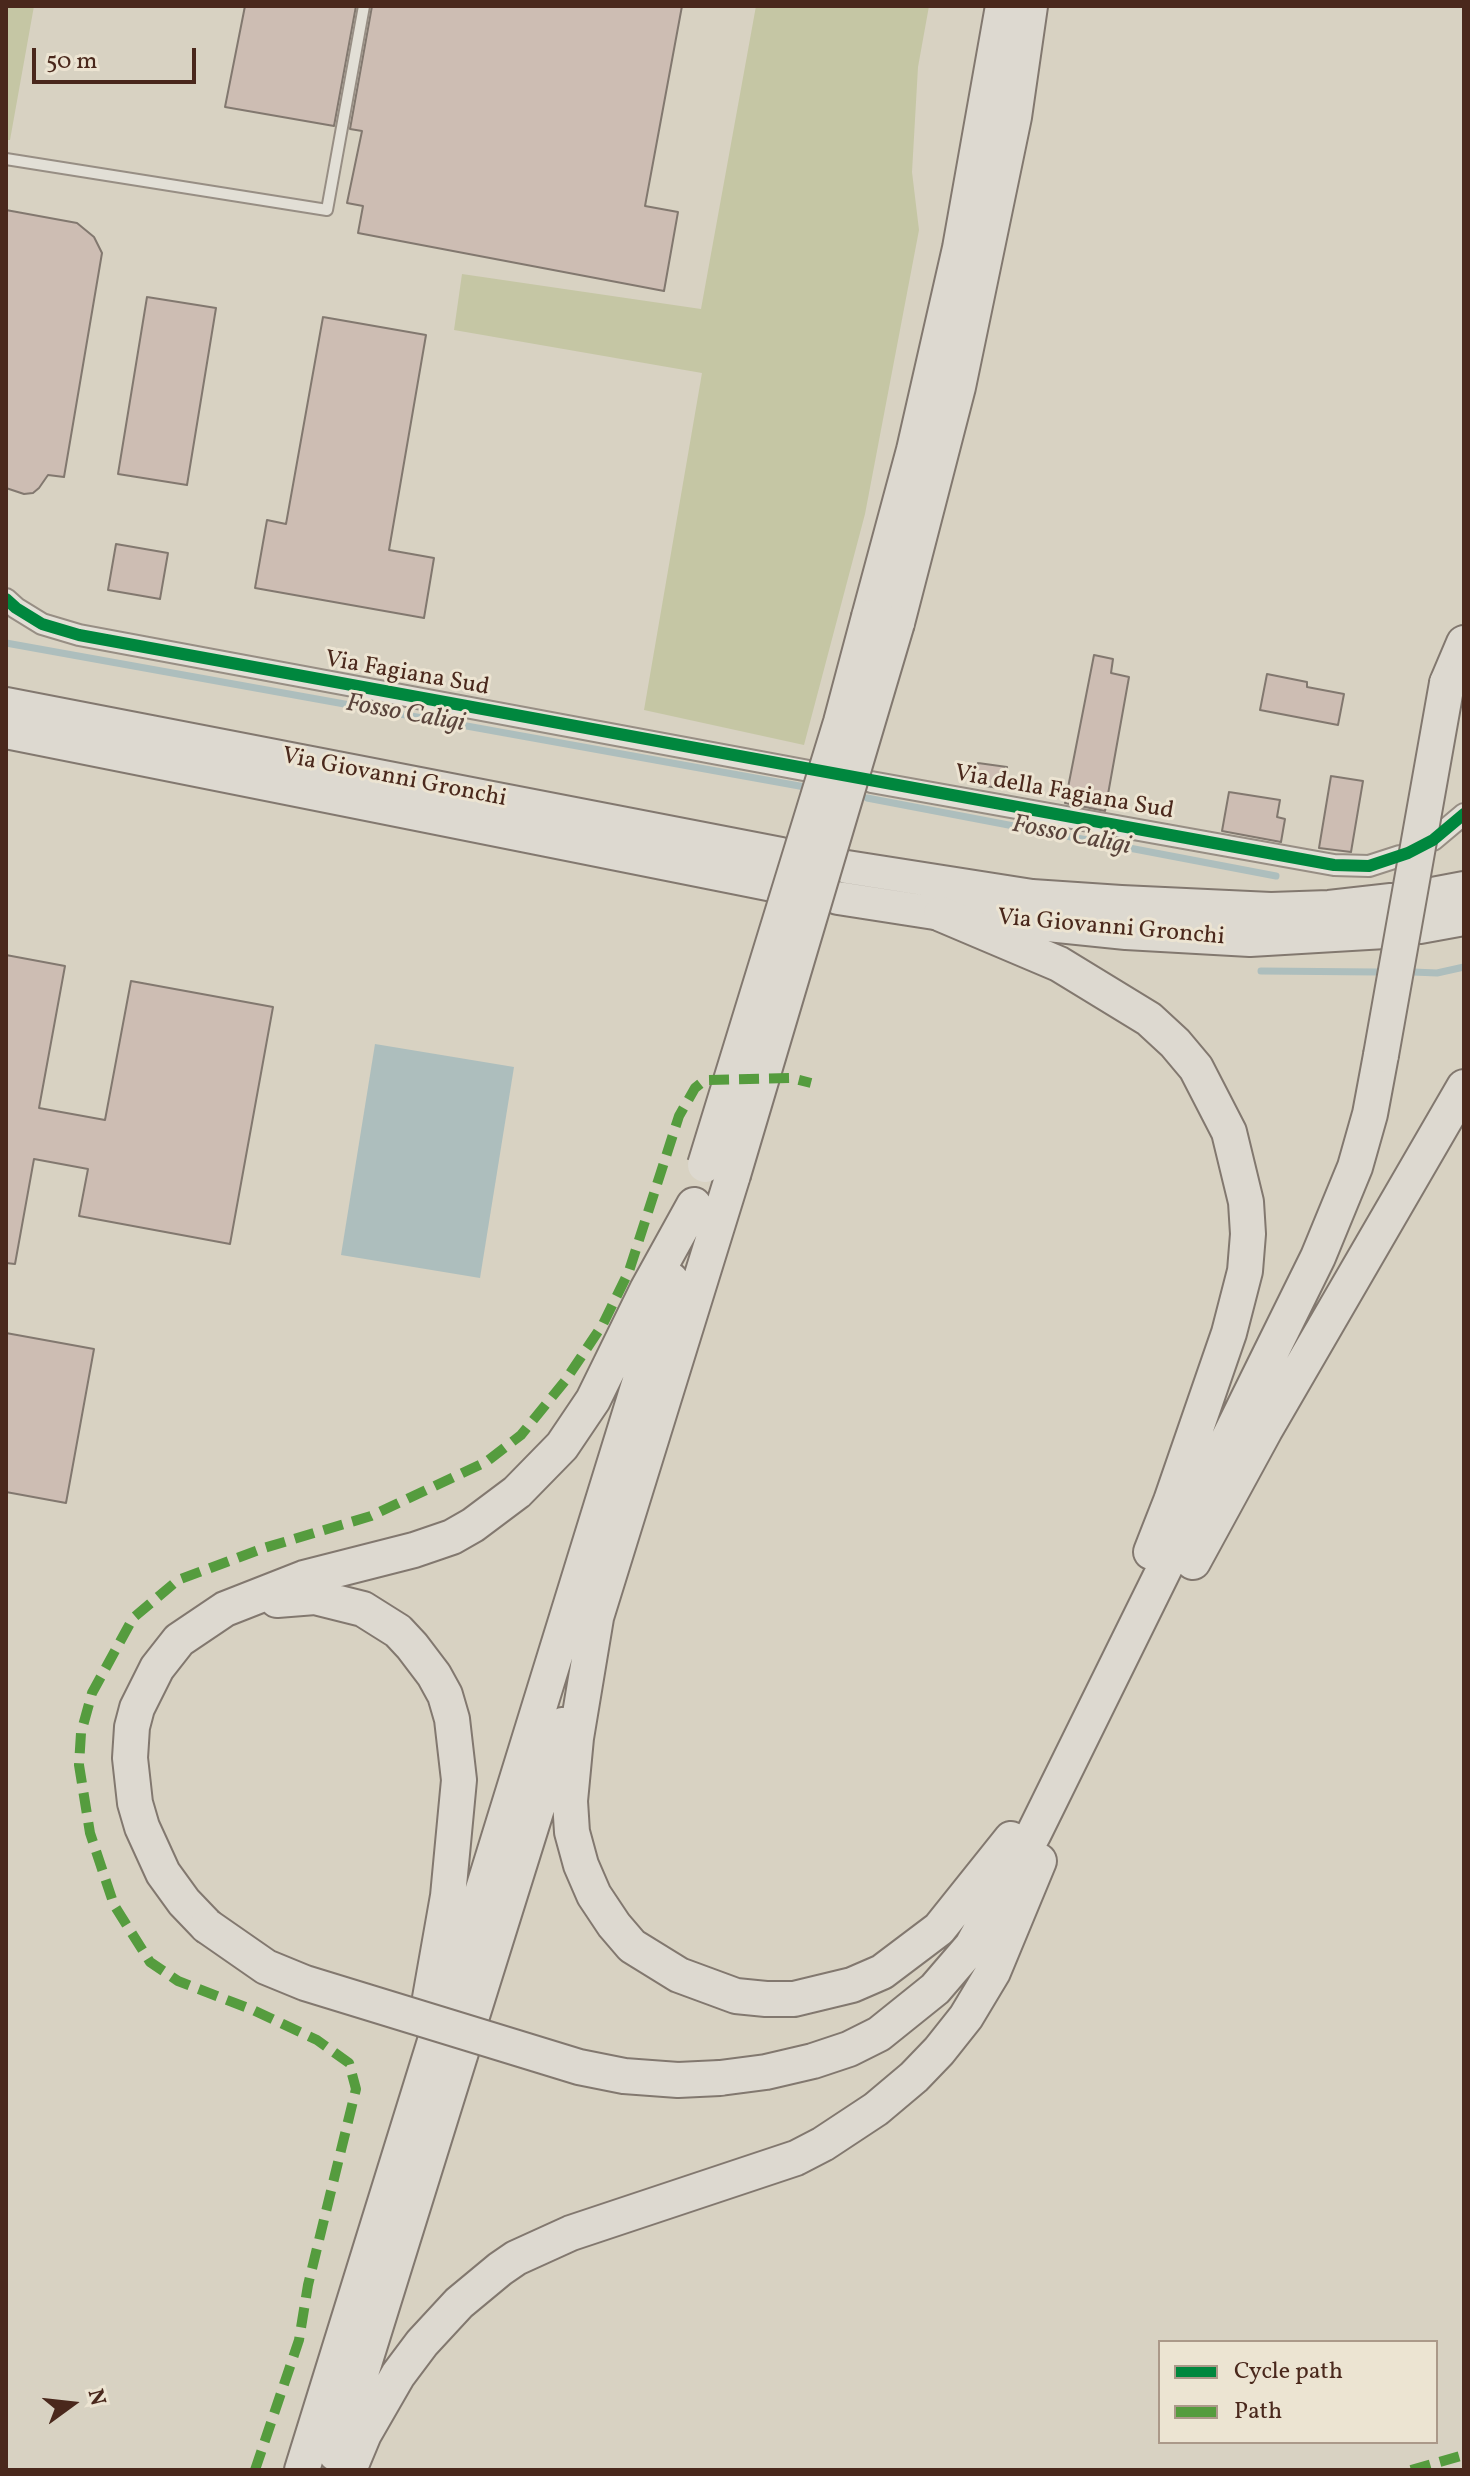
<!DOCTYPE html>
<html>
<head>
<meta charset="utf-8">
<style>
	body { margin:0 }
	#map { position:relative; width:1470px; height:2476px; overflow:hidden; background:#d8d2c2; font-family:Vollkorn,serif }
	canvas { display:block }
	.frame { position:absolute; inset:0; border:8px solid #4a281c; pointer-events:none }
	.legend { position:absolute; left:1158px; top:2340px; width:280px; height:104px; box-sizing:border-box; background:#ece4d2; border:2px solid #ab9989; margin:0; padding:10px 14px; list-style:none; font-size:24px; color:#4a281c }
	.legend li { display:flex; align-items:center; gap:16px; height:40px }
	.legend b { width:40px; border:2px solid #ab9989 }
	.north { position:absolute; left:32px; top:2364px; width:80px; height:80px; -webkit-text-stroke:6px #ece4d2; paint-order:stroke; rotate:75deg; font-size:22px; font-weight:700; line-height:32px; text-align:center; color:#4a281c }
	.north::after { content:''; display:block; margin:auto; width:28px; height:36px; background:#4a281c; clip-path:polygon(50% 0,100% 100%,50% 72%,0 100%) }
	.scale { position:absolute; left:32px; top:48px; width:164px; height:36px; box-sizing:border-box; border:4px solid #4a281c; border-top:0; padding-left:10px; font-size:24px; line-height:28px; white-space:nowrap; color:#4a281c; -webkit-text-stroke:6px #ece4d2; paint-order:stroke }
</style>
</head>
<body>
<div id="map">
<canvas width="1470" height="2476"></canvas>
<div class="frame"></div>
<ul class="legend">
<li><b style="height:10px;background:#00873e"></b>Cycle path</li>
<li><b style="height:10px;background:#559c3e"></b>Path</li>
</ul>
<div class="north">N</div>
<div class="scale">50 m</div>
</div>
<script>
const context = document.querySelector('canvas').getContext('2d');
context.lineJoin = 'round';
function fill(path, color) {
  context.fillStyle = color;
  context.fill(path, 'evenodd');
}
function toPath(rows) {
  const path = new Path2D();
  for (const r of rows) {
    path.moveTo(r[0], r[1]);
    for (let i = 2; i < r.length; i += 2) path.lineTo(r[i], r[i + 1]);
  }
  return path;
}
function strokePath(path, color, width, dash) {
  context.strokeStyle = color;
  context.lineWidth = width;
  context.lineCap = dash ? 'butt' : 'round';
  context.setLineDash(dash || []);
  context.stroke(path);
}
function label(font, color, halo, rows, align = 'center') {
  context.font = font + ' Vollkorn,serif';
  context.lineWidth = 6;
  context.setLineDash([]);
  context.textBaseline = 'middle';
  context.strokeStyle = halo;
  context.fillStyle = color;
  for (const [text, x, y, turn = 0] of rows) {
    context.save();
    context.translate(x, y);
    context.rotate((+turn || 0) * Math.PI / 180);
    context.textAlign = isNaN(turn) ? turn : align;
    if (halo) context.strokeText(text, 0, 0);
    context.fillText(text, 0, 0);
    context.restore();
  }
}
const green = toPath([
	[6,6,34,6,10,140,6,140],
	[756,6,929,6,918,67,912,172,919,230,865,514,804,745,644,710,702,373,454,330,462,274,701,309]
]);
const water = toPath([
	[375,1044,514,1067,480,1278,341,1255]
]);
const stream = toPath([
	[6,643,805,787],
	[867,798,1276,876],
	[1261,971,1377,972],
	[1413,972,1437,973,1464,967]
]);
const building = toPath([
	[245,6,356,6,334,126,225,107,245,6],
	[372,6,682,6,645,206,678,212,664,291,358,233,363,206,347,203,362,131,350,129,372,6],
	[6,210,77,223,94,237,102,253,64,477,48,475,39,488,33,493,24,494,6,488,6,210],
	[147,297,216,308,187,485,118,474,147,297],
	[323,317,426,335,389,550,434,558,424,618,255,588,267,520,286,524,323,317],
	[116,544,168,553,160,599,108,590,116,544],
	[1094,655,1113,659,1111,673,1129,677,1105,811,1065,803,1094,655],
	[1267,674,1307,682,1307,687,1344,694,1338,725,1260,710,1267,674],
	[978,763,1007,767,1004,789,974,784,978,763],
	[1331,776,1363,781,1351,852,1319,848,1331,776],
	[1229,792,1280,800,1277,817,1285,819,1281,842,1222,831,1229,792],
	[6,955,65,966,39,1108,105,1120,131,981,273,1007,230,1244,79,1216,88,1169,34,1159,15,1264,6,1263,6,955],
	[6,1333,94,1349,66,1503,6,1492,6,1333]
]);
const service = toPath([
	[6,159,327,210,364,6]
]);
const minor = toPath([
	[6,599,16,608,42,624,79,635,809,771],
	[871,782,1334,865,1369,866,1400,856],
	[1433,840,1464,814]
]);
const primary = toPath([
	[6,704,781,854],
	[6,732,773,885],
	[847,867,1032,896,1121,902,1271,909,1329,907,1391,900],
	[1427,895,1464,888],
	[838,898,941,914,1126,933,1250,940,1385,932],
	[1420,927,1464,919]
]);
const trunk = toPath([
	[869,617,914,450,960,248,1003,6],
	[897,623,958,387,1014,117,1030,6],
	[1447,683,1464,643],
	[941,914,1059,964,1149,1019,1175,1043,1196,1068,1229,1132,1246,1202,1248,1234,1245,1271,1229,1333,1171,1501,1151,1552],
	[1193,1562,1265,1430,1464,1087],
	[277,1600,315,1597,363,1609,398,1631,412,1646,434,1675,445,1695,452,1719,459,1780,448,1896,430,1998],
	[596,1618,576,1738,570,1801,572,1832,581,1865,594,1895,614,1925,632,1946,679,1975,736,1996,766,1999,794,1999,852,1985,882,1972,939,1929,1011,1839],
	[589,1640,733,1175],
	[207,1926,184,1902,163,1873,142,1827,135,1803,130,1758,132,1727,137,1708,157,1668,179,1640,225,1609,304,1578,414,1550,452,1537,473,1525,517,1492,562,1446,593,1400,647,1290,694,1205],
	[447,2006,671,1280],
	[472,2016,563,1725],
	[720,2078,766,2072,813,2061,849,2049,879,2034,935,1989,972,1946,1034,1833,1318,1257,1355,1167,1370,1114,1381,1055],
	[336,2454,462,2049],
	[302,2470,435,2041],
	[349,2470,364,2434,398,2375,422,2343,459,2303,500,2269,516,2258,571,2233,796,2158,823,2144,876,2109,914,2077,939,2051,966,2017,993,1972,1039,1861]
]);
const trunkBridge = toPath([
	[1381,1055,1447,683],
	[705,1165,841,722,869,617],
	[733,1175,897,623],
	[207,1926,266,1967,305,1983,579,2067,624,2076,678,2080,720,2078]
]);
const quiet = toPath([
	[255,2470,299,2340,308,2285,356,2089,349,2063,317,2040,253,2010,178,1981,150,1962,114,1905,90,1833,79,1765,81,1733,92,1693,133,1618,178,1580,264,1548,371,1516,486,1462,521,1435,565,1381,603,1324,629,1271,679,1116,695,1088,705,1080,791,1078,811,1083],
	[1411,2470,1464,2455]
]);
const cycleway = toPath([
	[6,599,16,608,42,624,79,635,1334,865,1369,866,1408,853,1433,840,1464,814]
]);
const streetNames = [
	["Via Fagiana Sud",407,675,10],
	["Via Giovanni Gronchi",394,779,11],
	["Via della Fagiana Sud",1064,794,10],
	["Via Giovanni Gronchi",1111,929,5]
];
const waterNames = [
	["Fosso Caligi",405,715,10],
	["Fosso Caligi",1071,837,11]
];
fill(green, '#c5c6a4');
fill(water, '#adbebd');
strokePath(stream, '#adbebd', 7);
fill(building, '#cdbdb3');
strokePath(building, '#82786f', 2);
strokePath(service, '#978e84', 14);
strokePath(minor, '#978e84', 24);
strokePath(primary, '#82786f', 36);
strokePath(trunk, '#82786f', 38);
strokePath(service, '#e2dfd6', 10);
strokePath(minor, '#e2dfd6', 20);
strokePath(primary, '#ddd9d0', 32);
strokePath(trunk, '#ddd9d0', 34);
strokePath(trunkBridge, '#82786f', 38, []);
strokePath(trunkBridge, '#ddd9d0', 34);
strokePath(quiet, '#559c3e', 10, [20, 10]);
strokePath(cycleway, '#00873e', 12);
label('24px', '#4a281c', '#ece4d2', streetNames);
label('italic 26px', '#5a443c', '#ece4d2', waterNames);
</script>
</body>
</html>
